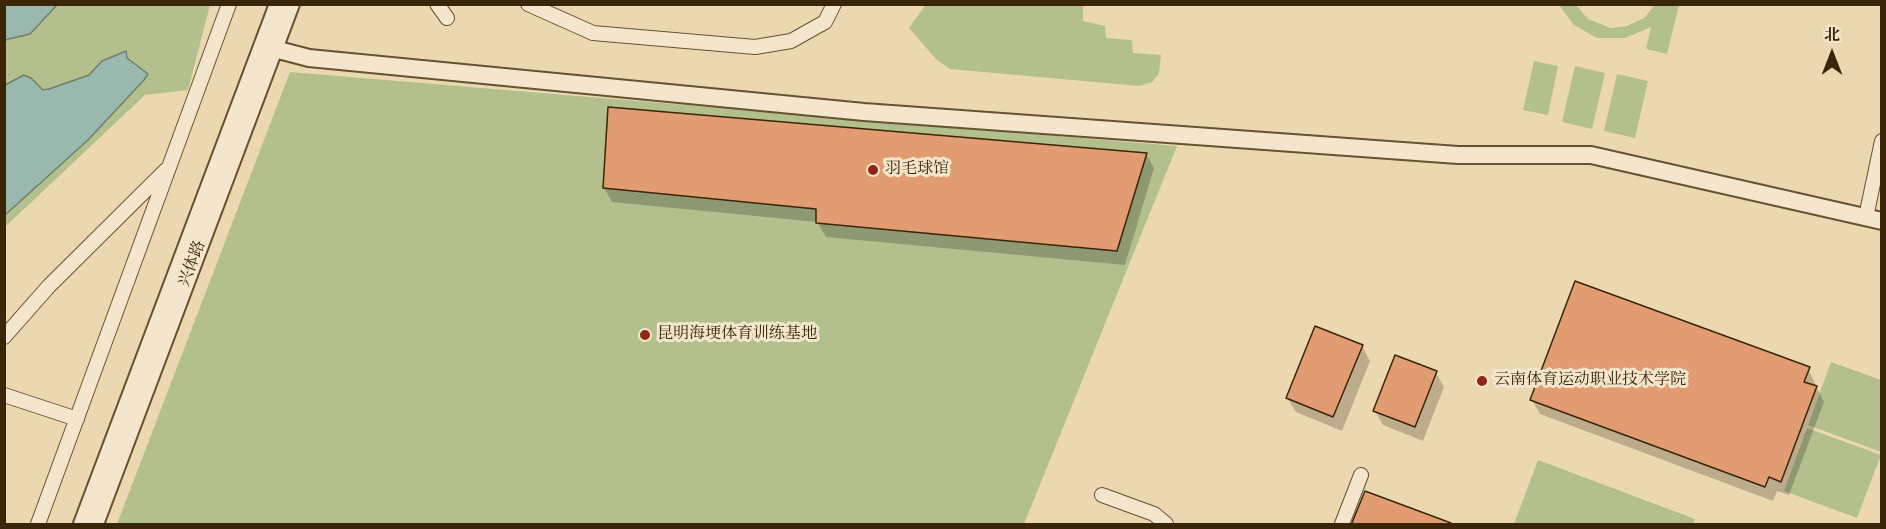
<!DOCTYPE html>
<html>
<head>
<meta charset="utf-8">
<style>
	body { margin:0 }
	#map { position:relative; width:1886px; height:529px; overflow:hidden; background:#ecd8b0; font-family:"IM FELL English","Noto Serif SC",serif }
	canvas { display:block }
	.frame { position:absolute; inset:0; border:6px solid #392507; pointer-events:none }
	.north { position:absolute; left:1802px; top:24px; width:60px; height:60px; -webkit-text-stroke:4px #f3e6cc; paint-order:stroke; rotate:0deg; font-size:16px; font-weight:700; line-height:24px; text-align:center; color:#392507 }
	.north::after { content:''; display:block; margin:auto; width:21px; height:27px; background:#392507; clip-path:polygon(50% 0,100% 100%,50% 72%,0 100%) }
</style>
</head>
<body>
<div id="map">
<canvas width="1886" height="529"></canvas>
<div class="frame"></div>
<div class="north">北</div>
</div>
<script>
const context = document.querySelector('canvas').getContext('2d');
context.lineJoin = 'round';
function fill(path, color) {
  context.fillStyle = color;
  context.fill(path, 'evenodd');
}
function toPath(rows) {
  const path = new Path2D();
  for (const r of rows) {
    path.moveTo(r[0], r[1]);
    for (let i = 2; i < r.length; i += 2) path.lineTo(r[i], r[i + 1]);
  }
  return path;
}
function strokePath(path, color, width, dash) {
  context.strokeStyle = color;
  context.lineWidth = width;
  context.lineCap = dash ? 'butt' : 'round';
  context.setLineDash(dash || []);
  context.stroke(path);
}
function label(font, color, halo, rows, align = 'center') {
  context.font = font + ' "IM FELL English","Noto Serif SC",serif';
  context.lineWidth = 6;
  context.setLineDash([]);
  context.textBaseline = 'middle';
  context.strokeStyle = halo;
  context.fillStyle = color;
  for (const [text, x, y, turn = 0] of rows) {
    context.save();
    context.translate(x, y);
    context.rotate((+turn || 0) * Math.PI / 180);
    context.textAlign = isNaN(turn) ? turn : align;
    if (halo) context.strokeText(text, 0, 0);
    context.fillText(text, 0, 0);
    context.restore();
  }
}
const green = toPath([
	[926,4,1083,5,1083,21,1105,26,1106,38,1132,40,1133,53,1161,55,1159,74,1152,82,1139,86,950,69,936,59,909,28],
	[5,5,210,5,188,90,145,95,5,227],
	[1559,5,1576,5,1588,19,1611,28,1627,26,1644,18,1655,5,1679,5,1667,54,1646,49,1651,27,1625,38,1597,38,1574,25],
	[1534,61,1558,66,1548,115,1523,110],
	[1575,66,1605,73,1592,129,1562,122],
	[290,72,1177,146,1024,524,117,524],
	[1617,74,1648,81,1635,138,1604,131],
	[1831,362,1881,380,1881,452,1808,425],
	[1807,428,1881,455,1857,518,1784,491],
	[1538,460,1695,519,1693,524,1514,524]
]);
const water = toPath([
	[4,5,5,4,57,5,30,34,5,40,4,5],
	[126,51,127,58,148,74,144,80,88,140,5,215,5,85,24,75,31,78,43,90,49,89,89,75,102,61,126,51]
]);
const shadow = toPath([
	[1146,154,1154,168,1125,265,826,237,817,222,612,202,604,188],
	[1362,346,1370,361,1342,431,1296,412,1287,398],
	[1808,369,1824,402,1789,495,1777,491,1773,501,1540,414,1532,400],
	[1436,373,1444,387,1423,441,1383,425,1375,411]
]);
const building = toPath([
	[608,107,1147,153,1117,251,816,223,816,209,603,188,608,107],
	[1575,281,1810,367,1804,382,1817,386,1781,482,1769,477,1765,487,1530,400,1575,281],
	[1315,326,1363,345,1333,417,1286,398,1315,326],
	[1395,355,1437,371,1415,427,1373,411,1395,355],
	[1365,491,1451,523,1451,525,1351,525,1365,491]
]);
const minor = toPath([
	[437,4,447,18],
	[528,4,593,33,755,47,791,41,825,22,834,4],
	[1866,217,1882,141],
	[4,337,49,286,166,170],
	[4,395,77,419],
	[1102,495,1154,514,1166,524],
	[38,524,229,4],
	[1342,524,1361,475]
]);
const tertiary = toPath([
	[263,46,309,58,864,112,1458,155,1591,155,1882,221],
	[82,524,278,4],
	[95,524,291,4]
]);
const markers = [
	[873,170,6,"#8f2418"],
	[645,335,6,"#8f2418"],
	[1482,381,6,"#8f2418"]
];
const poiNames = [
	["羽毛球馆",885,170],
	["昆明海埂体育训练基地",657,335],
	["云南体育运动职业技术学院",1494,381]
];
const streetNames = [
	["兴体路",193,264,-69]
];
fill(green, '#b3c08e');
fill(water, '#99b9ae');
strokePath(water, '#737e6b', 1.5);
fill(shadow, '#0003');
fill(building, '#e19c72');
strokePath(building, '#392507', 1.5);
strokePath(minor, '#665231', 16);
strokePath(tertiary, '#665231', 20);
strokePath(minor, '#f3e6cc', 14);
strokePath(tertiary, '#f3e6cc', 16);
for (const [x, y, r, color] of markers) {
  const dot = new Path2D();
  dot.arc(x, y, r, 0, 2 * Math.PI);
  context.fillStyle = color;
  context.fill(dot);
  strokePath(dot, '#f3e6cc', 2);
}
label('16px', '#392507', '#f3e6cc', poiNames, 'left');
label('16px', '#392507', '#f3e6cc', streetNames);
</script>
</body>
</html>
